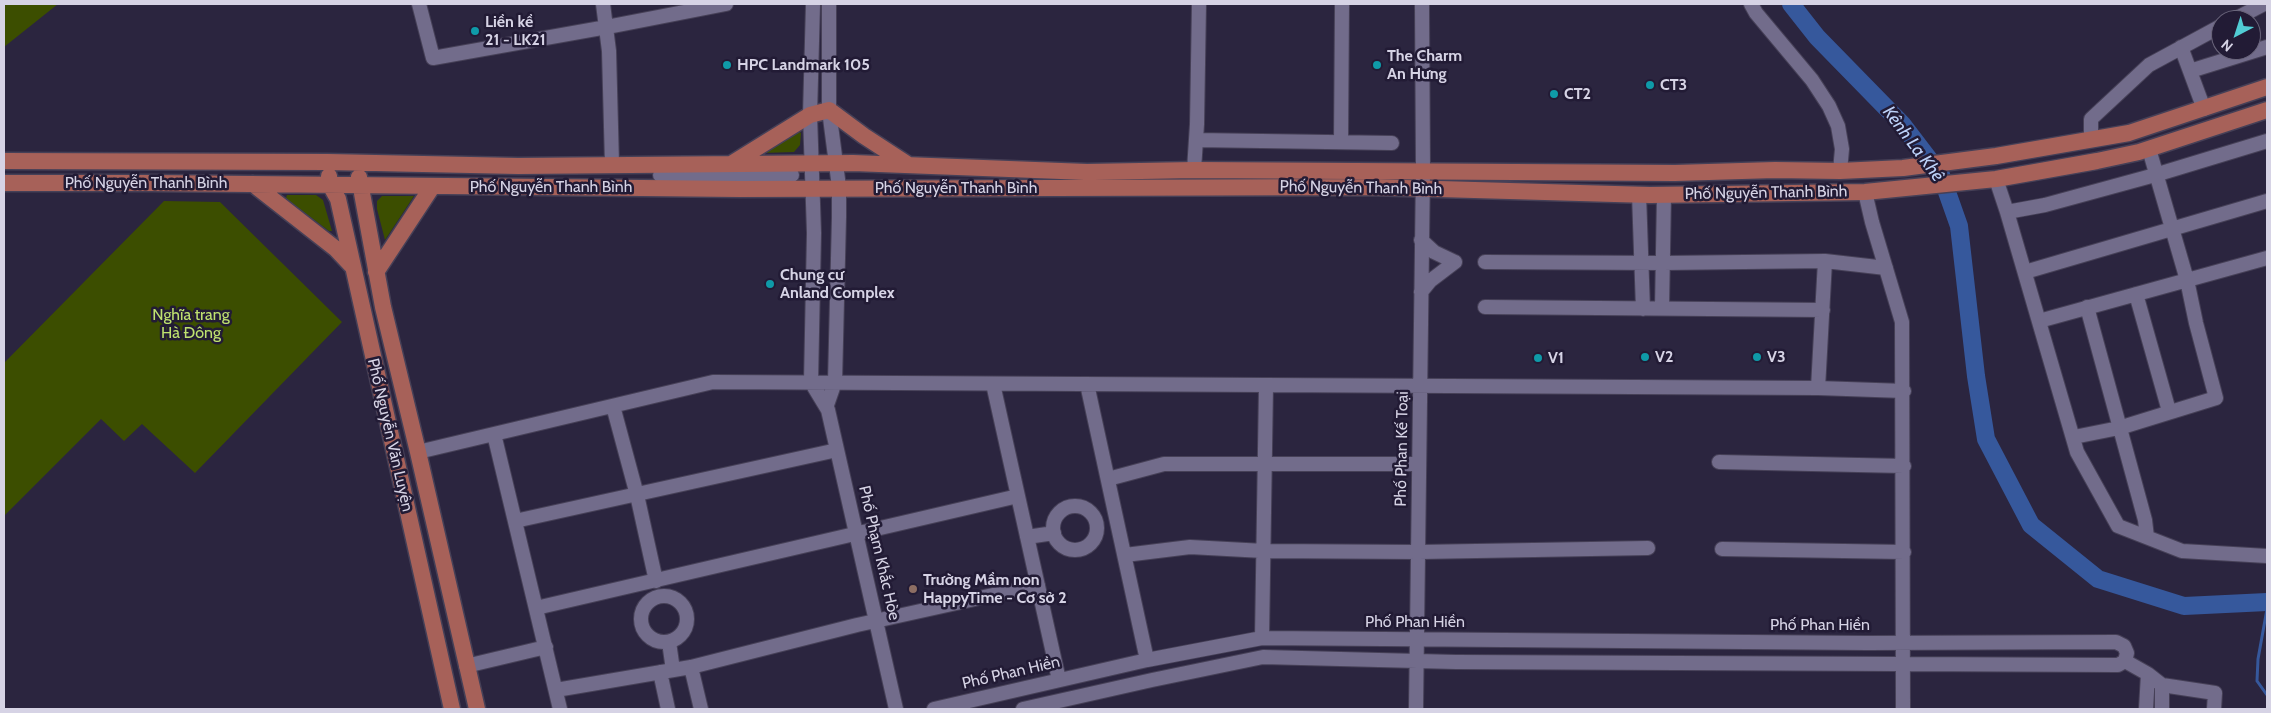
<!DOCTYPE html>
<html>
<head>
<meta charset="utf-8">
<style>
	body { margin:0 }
	#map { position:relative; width:2271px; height:713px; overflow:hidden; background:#2b253f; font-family:Cabin,sans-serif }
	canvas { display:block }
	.frame { position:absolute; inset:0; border:5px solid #d6d3e5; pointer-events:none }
	.north { position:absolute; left:2211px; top:10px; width:50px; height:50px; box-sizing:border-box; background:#221b35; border:1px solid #6a657b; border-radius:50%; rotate:220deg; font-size:14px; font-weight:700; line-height:20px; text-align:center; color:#d6d3e5 }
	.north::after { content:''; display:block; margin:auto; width:18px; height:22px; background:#51ccd4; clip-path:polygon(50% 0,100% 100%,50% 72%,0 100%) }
</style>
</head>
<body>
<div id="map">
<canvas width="2271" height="713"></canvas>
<div class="frame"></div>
<div class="north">N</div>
</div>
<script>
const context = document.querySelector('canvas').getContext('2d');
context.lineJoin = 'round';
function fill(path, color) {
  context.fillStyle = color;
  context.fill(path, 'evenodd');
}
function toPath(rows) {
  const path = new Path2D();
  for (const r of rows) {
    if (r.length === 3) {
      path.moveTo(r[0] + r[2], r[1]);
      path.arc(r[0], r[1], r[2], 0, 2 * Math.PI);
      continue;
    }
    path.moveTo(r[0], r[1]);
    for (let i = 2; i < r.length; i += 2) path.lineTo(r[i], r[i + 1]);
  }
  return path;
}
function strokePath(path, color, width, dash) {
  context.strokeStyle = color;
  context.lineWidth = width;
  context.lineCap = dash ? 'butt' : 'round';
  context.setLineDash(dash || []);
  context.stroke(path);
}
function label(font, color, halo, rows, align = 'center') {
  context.font = font + ' Cabin,sans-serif';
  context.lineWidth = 5;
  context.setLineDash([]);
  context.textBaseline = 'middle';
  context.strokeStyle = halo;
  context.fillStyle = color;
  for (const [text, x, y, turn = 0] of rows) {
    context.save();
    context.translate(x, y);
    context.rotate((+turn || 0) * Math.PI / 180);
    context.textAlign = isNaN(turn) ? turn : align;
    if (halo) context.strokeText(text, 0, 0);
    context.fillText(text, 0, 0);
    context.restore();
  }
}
const green = toPath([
	[4,4,58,4,4,47],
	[798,131,801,133,800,145,794,152,763,153],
	[287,195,316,195,323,200,332,231,329,231,288,200,286,198],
	[382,196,414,196,385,240,377,209,377,201],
	[164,201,220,202,342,322,195,473,142,424,124,441,101,419,4,516,4,363]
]);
const stream = toPath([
	[2267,609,2258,659,2257,681,2267,695]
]);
const river = toPath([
	[1791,4,1817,37,1902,124,1941,175,1959,226,1976,376,1986,439,2031,525,2098,579,2184,606,2267,602]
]);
const minor = toPath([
	[419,4,433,58,607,27,726,4],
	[603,4,609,51,612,164],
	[813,4,810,115,814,233,811,382,828,410,896,709],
	[1751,4,1756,13,1812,80,1829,106,1838,126,1842,149,1840,171],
	[2233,20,2264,4],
	[2181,47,2204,109],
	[2190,71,2267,47],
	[1196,140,1392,143],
	[2091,140,2091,119,2149,65,2221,26],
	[1341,142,1342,4],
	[1194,170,1197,124,1199,4],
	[660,175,792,175],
	[1996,179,2007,212,2077,452,2118,526,2182,551,2267,556],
	[1865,192,1872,222,1902,322,1903,709],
	[1639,194,1643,309],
	[2007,212,2045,205,2155,175,2267,141],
	[1421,240,1434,252,1455,262],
	[1485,262,1663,263,1825,261,1886,268],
	[2025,272,2267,201],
	[1421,292,1430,281,1455,262],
	[2136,294,2169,411],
	[1485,307,1823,310],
	[2087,307,2145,520,2147,537],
	[1662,308,1664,195],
	[2039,321,2267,258],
	[993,384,1059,680],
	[1087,384,1147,660],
	[1818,388,1825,261],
	[827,405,835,382,839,217,839,187,829,110,829,4],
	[613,406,637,495,656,581],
	[494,434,560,709],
	[2074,437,2119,428,2216,398,2196,323,2187,280,2149,149],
	[418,452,713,382,1818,388,1904,391],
	[1719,462,1904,466],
	[1108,479,1164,464,1419,464],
	[1075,528,22],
	[515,521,837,450],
	[1027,537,1054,533],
	[1722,549,1904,552],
	[1125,555,1190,547,1264,551,1419,552,1648,548],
	[664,619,23],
	[536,608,1018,496],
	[1262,638,1266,386],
	[669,642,673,670],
	[2125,661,2148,674],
	[466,666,546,647],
	[691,667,701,709],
	[660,672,668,709],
	[556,690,691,667,857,625,1038,585],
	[934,709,1147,660,1262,638,1867,643,2116,642,2124,646,2127,653,2125,661,2118,665,1456,662,1263,657,1152,680,1023,709],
	[1416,709,1423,170,1422,4],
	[2146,709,2148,674,2162,685,2215,693,2214,709],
	[2162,709,2162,685]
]);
const major = toPath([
	[4,161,328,162,518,166,853,163,1087,172,1194,170,1675,173,1775,170,1840,171,1903,168,1996,156,2129,133,2267,87],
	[731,164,810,115,829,110,864,136,907,164],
	[329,176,330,185,338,199,452,709],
	[359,177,383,307,418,452,477,709],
	[4,183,151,183,740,189,1369,187,1650,195,1865,192,1996,179,2097,161,2139,152,2267,110],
	[253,184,336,249,351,265],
	[376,272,432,187]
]);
const markers = [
	[475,31,5,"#0f9aa8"],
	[727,65,5,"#0f9aa8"],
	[1377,65,5,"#0f9aa8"],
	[1650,85,5,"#0f9aa8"],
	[1554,94,5,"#0f9aa8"],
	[770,284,5,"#0f9aa8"],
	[1645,357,5,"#0f9aa8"],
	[1757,357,5,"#0f9aa8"],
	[1538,358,5,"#0f9aa8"],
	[913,589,5,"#8d6e63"]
];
const poiNames = [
	["Liền kề",485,22],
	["21 - LK21",485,40],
	["The Charm",1387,56],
	["An Hưng",1387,74],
	["HPC Landmark 105",737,65],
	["CT3",1660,85],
	["CT2",1564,94],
	["Chung cư",780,275],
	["Anland Complex",780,293],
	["V2",1655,357],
	["V3",1767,357],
	["V1",1548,358],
	["Trường Mầm non",923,580],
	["HappyTime - Cơ sở 2",923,598]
];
const streetNames = [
	["Phố Nguyễn Thanh Bình",146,183],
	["Phố Nguyễn Thanh Bình",551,187],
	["Phố Nguyễn Thanh Bình",956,188],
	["Phố Nguyễn Thanh Bình",1361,188,1],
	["Phố Nguyễn Thanh Bình",1766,193,-1],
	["Phố Nguyễn Văn Luyện",390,435,77],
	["Phố Phan Kế Toại",1402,449,-89],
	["Phố Phạm Khắc Hòe",879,553,77],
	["Phố Phan Hiền",1415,622],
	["Phố Phan Hiền",1820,625],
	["Phố Phan Hiền",1011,673,-13]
];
const parkNames = [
	["Nghĩa trang",191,315],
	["Hà Đông",191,333]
];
const waterNames = [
	["Kênh La Khê",1913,144,53]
];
fill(green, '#3c4e00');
strokePath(stream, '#36589c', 3);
strokePath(river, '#36589c', 18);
strokePath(minor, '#464057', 16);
strokePath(major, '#464057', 19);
strokePath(minor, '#726c8b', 14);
strokePath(major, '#a76159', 16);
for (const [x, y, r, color] of markers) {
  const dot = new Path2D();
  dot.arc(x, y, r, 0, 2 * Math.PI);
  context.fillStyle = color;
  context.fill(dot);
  strokePath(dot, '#221b35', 2);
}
label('bold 16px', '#d6d3e5', '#221b35', poiNames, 'left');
label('16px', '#d6d3e5', '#221b35', streetNames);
label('16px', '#bfe26f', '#221b35', parkNames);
label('italic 18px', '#bdd2f9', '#221b35', waterNames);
</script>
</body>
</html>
